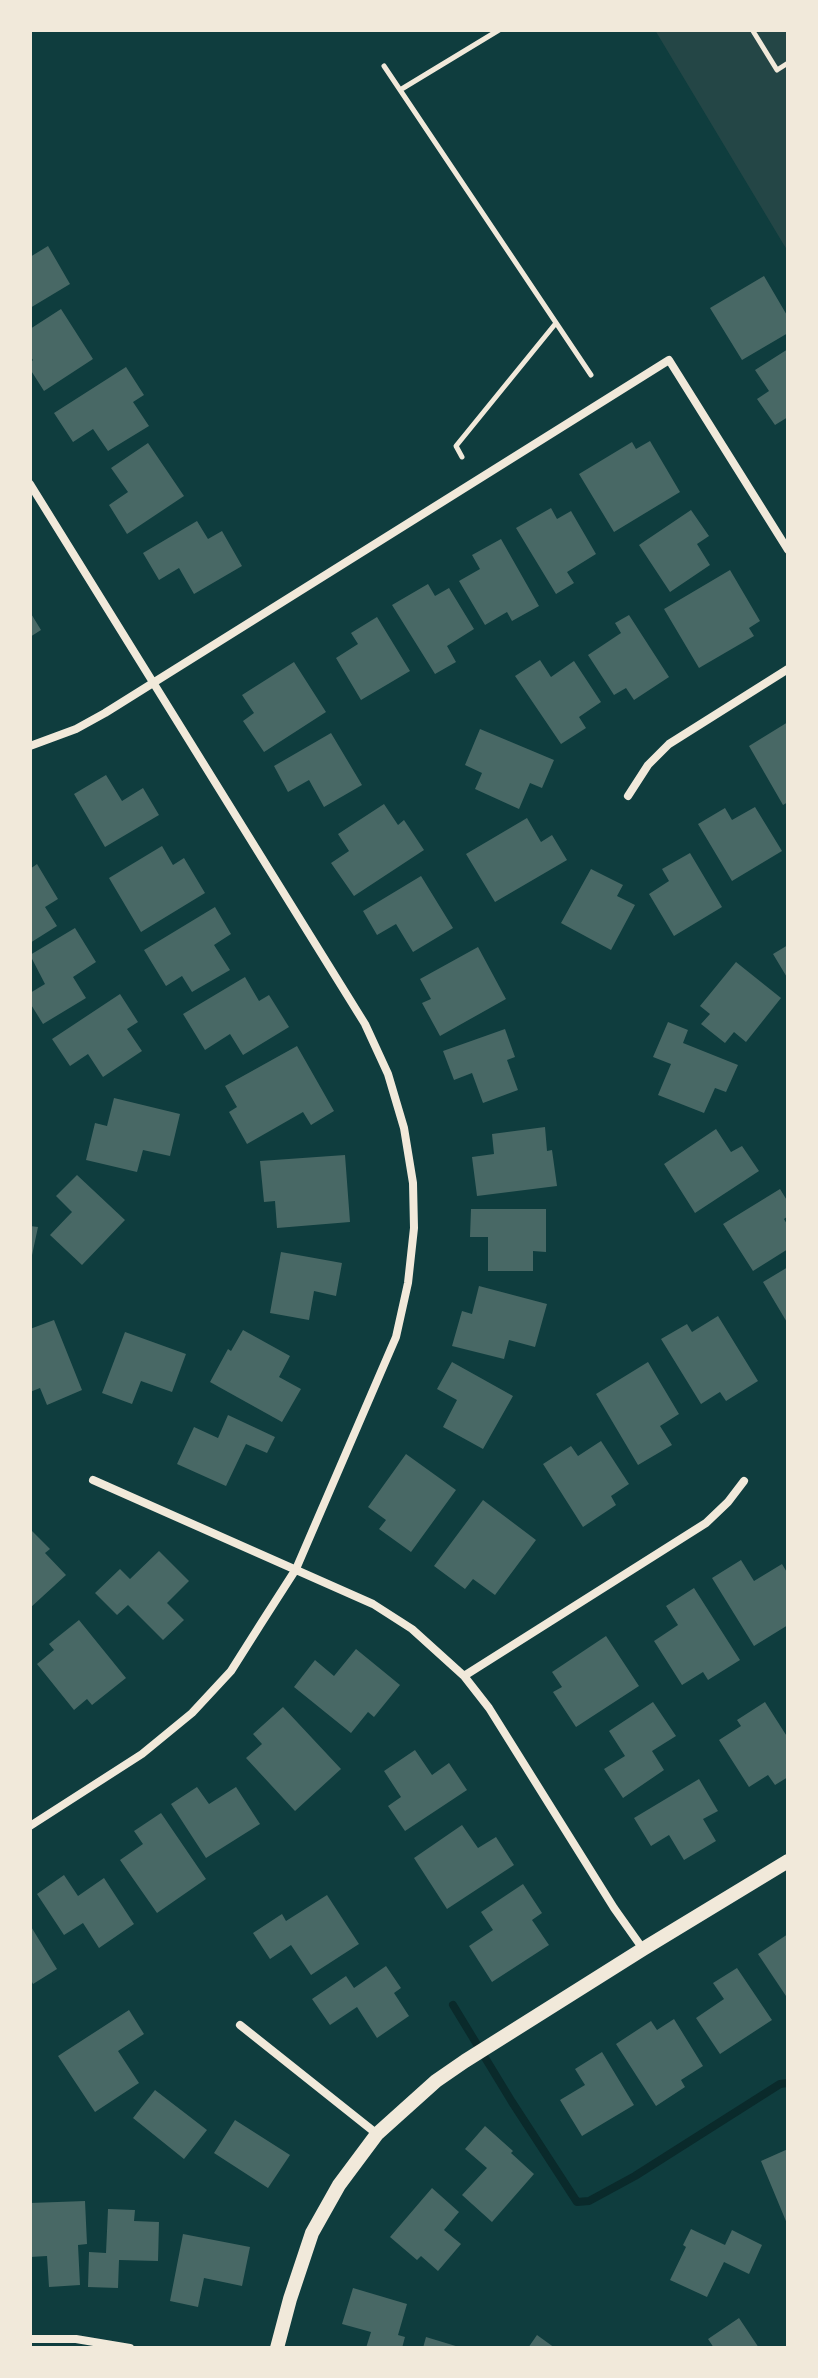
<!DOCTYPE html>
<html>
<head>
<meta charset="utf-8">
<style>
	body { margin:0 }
	#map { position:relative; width:818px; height:2378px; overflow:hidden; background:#0f3d3e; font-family:Roboto,sans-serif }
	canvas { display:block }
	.frame { position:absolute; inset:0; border:32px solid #f1e9da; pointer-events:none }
</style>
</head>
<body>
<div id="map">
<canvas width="818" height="2378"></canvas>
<div class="frame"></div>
</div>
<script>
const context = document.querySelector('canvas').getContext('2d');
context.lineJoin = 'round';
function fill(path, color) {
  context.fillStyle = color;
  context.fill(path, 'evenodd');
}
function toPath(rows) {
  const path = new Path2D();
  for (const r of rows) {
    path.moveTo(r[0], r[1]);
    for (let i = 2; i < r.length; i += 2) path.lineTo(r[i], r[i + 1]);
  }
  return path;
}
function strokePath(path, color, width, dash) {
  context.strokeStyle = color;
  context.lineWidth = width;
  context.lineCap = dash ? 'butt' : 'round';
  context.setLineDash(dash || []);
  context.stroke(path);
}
const green = toPath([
	[655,30,788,30,788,251,784,245]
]);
const stream = toPath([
	[453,2005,512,2102,577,2202,589,2201,635,2176,780,2084,788,2083]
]);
const building = toPath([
	[48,246,70,284,30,308,30,257],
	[764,276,788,317,788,333,742,360,710,308],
	[61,309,93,359,44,391,30,369,30,363,33,360,30,356,30,329],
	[788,349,788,417,775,425,757,399,769,391,755,370],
	[126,367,144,395,133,402,149,426,108,451,93,429,73,442,54,413],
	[650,441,680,492,614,532,579,474,632,442,636,449],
	[148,443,184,496,127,534,109,505,128,492,111,468],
	[551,508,557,519,571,511,596,554,567,572,574,583,556,594,516,528],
	[691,510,709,536,697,544,710,565,670,592,639,545],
	[197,521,208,539,222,531,242,566,194,594,179,568,159,580,143,553],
	[501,539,539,606,512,621,507,612,485,625,459,581,480,569,472,555],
	[730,570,760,621,749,628,754,636,699,668,664,609],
	[428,584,435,596,449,588,474,629,447,646,456,662,435,674,392,605],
	[30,612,41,630,30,637],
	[629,615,669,677,634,700,626,688,614,695,588,655,621,633,615,623],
	[377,617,410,671,361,700,336,658,358,644,351,633],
	[540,660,551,677,574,661,601,702,579,717,586,728,561,744,515,676],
	[294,662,326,712,264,752,243,721,254,713,242,695],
	[788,722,788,802,783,805,749,746],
	[480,729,554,760,542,788,530,783,519,809,475,789,482,773,465,765],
	[331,733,362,785,324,807,309,780,288,792,274,766],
	[106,775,122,801,143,788,159,815,105,847,74,794],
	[384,804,398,825,404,820,424,850,354,896,331,863,349,851,338,834],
	[755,807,782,851,732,881,698,824,725,808,732,820],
	[527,818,541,842,552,835,567,860,495,902,466,854],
	[162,846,173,865,184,858,205,893,141,932,109,878],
	[690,853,722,907,674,936,649,894,669,881,662,869],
	[37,864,58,899,45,907,57,926,30,943,30,869],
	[591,869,623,885,617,896,635,905,611,950,561,923],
	[421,876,453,928,413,952,396,924,377,935,363,911],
	[215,907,231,934,214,945,230,970,192,992,182,976,166,986,144,950],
	[75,928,96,962,73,977,86,998,43,1024,30,1003,30,993,45,984,30,955],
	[788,945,788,979,773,954],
	[478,947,506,999,440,1036,422,1003,431,999,420,979],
	[736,962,781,998,746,1042,734,1032,725,1043,701,1024,710,1014,700,1006],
	[245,977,259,1001,269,995,289,1027,243,1055,230,1034,205,1050,183,1014],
	[120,994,138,1022,127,1029,142,1051,103,1077,88,1054,70,1066,52,1039],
	[668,1022,688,1030,683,1043,738,1065,726,1092,715,1088,704,1113,658,1095,671,1064,653,1057],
	[505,1029,515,1057,507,1060,518,1090,483,1103,472,1073,454,1080,443,1051],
	[297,1046,334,1111,311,1125,303,1112,247,1144,229,1112,237,1107,225,1086],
	[114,1098,180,1114,170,1156,143,1150,137,1172,86,1160,95,1123,107,1126],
	[545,1127,547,1151,552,1150,557,1186,477,1196,472,1157,494,1154,492,1134],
	[716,1129,731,1152,742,1146,759,1171,695,1213,664,1164],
	[345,1155,350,1222,277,1228,275,1201,264,1202,260,1161],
	[77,1175,125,1220,82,1265,50,1235,72,1212,56,1196],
	[780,1189,788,1202,788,1216,784,1219,788,1226,788,1249,753,1271,723,1224],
	[471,1209,546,1209,546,1252,533,1251,533,1271,488,1271,488,1237,470,1237],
	[30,1226,38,1227,31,1260,30,1260],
	[281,1252,342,1263,336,1296,314,1291,309,1320,270,1313],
	[788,1267,788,1324,763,1282],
	[479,1286,547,1304,535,1347,509,1340,504,1359,452,1346,462,1311,472,1314],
	[718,1316,758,1381,726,1401,720,1392,701,1404,661,1339,687,1324,692,1332],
	[54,1320,82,1390,47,1405,40,1388,30,1392,30,1329],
	[243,1330,290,1356,279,1377,301,1389,282,1422,210,1382,228,1349,231,1351],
	[125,1332,186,1354,172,1392,141,1381,132,1404,102,1393],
	[452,1362,513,1396,483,1449,443,1427,457,1400,437,1389],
	[648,1362,679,1414,660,1426,672,1445,638,1465,596,1394],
	[228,1415,275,1437,267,1453,246,1444,226,1486,177,1464,194,1427,218,1438],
	[601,1441,629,1484,611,1496,616,1505,583,1527,543,1464,571,1446,578,1456],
	[406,1454,456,1490,411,1552,379,1529,386,1520,368,1507],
	[483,1500,536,1540,495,1595,473,1579,465,1589,434,1566],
	[30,1529,50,1549,45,1553,66,1575,30,1608],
	[159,1551,189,1581,167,1603,184,1620,163,1640,128,1605,117,1615,95,1593,120,1569,130,1579],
	[741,1560,754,1581,782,1564,788,1574,788,1625,754,1646,712,1578],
	[694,1588,740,1660,708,1680,703,1672,682,1685,654,1641,678,1625,666,1606],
	[79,1620,126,1678,92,1705,87,1699,74,1710,37,1664,54,1650,49,1644],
	[606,1636,639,1686,576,1727,553,1692,562,1687,552,1672],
	[356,1649,400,1685,374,1717,368,1712,351,1733,294,1687,315,1660,334,1676],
	[653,1702,676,1736,652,1751,664,1770,623,1798,604,1769,625,1756,609,1731],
	[765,1702,788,1738,788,1777,775,1785,768,1775,749,1787,719,1740,741,1726,737,1720],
	[283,1707,341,1769,295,1811,246,1758,262,1744,253,1734],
	[415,1750,432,1775,449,1763,467,1790,405,1831,388,1806,401,1797,384,1771],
	[699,1779,718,1811,703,1819,716,1841,684,1860,669,1835,651,1846,634,1818],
	[197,1787,209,1804,236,1787,260,1824,206,1858,171,1804],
	[161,1813,206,1879,157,1913,120,1860,143,1844,134,1831],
	[462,1825,478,1848,496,1837,514,1865,447,1909,414,1858],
	[64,1875,78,1896,104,1878,134,1924,99,1948,83,1923,64,1935,37,1894],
	[523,1884,542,1913,532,1920,549,1945,492,1982,469,1946,493,1930,481,1912],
	[327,1895,359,1944,311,1975,291,1945,270,1959,253,1933,282,1914,286,1921],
	[30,1925,57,1969,33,1984,30,1978],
	[788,1934,788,1999,758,1954],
	[386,1966,401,1988,394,1993,409,2016,377,2038,357,2007,330,2025,312,1999,346,1976,354,1988],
	[737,1968,772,2020,720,2054,696,2018,724,1999,713,1983],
	[129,2010,144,2034,118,2051,139,2083,95,2112,58,2056],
	[674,2019,703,2066,681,2080,685,2087,656,2106,616,2044,651,2021,657,2030],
	[602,2052,634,2105,582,2136,560,2100,585,2085,575,2069],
	[155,2090,207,2130,184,2159,133,2118],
	[235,2120,290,2155,268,2188,214,2153],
	[485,2126,513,2151,511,2153,534,2174,492,2222,462,2195,487,2168,465,2149],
	[788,2149,788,2226,761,2161],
	[432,2188,459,2212,444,2230,461,2244,438,2271,421,2256,417,2260,390,2237],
	[85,2201,87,2244,78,2245,80,2285,49,2287,47,2256,30,2257,30,2203],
	[108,2209,135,2210,134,2221,159,2222,158,2261,119,2260,118,2288,88,2287,89,2252,106,2253],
	[691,2229,725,2245,732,2230,762,2245,749,2274,724,2262,707,2297,670,2280,686,2247,683,2245],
	[183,2234,250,2247,242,2286,204,2278,198,2307,170,2301],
	[353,2288,407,2304,398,2335,405,2337,402,2348,366,2348,371,2332,342,2324],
	[739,2318,759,2348,714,2348,708,2339],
	[537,2335,555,2348,528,2348],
	[426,2337,459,2347,459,2348,423,2348]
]);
const path = toPath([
	[755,30,753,31,777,70,788,63],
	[384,66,591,375],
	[400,90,499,30],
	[462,457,456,446,556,323]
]);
const minor = toPath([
	[30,484,365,1024,388,1074,404,1128,413,1183,414,1228,408,1283,396,1337,296,1569,262,1622,231,1671,192,1713,142,1754,30,1826],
	[30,746,76,729,105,713,669,360,788,550],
	[628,796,648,765,669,744,788,669],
	[93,1480,373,1604,412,1629,464,1676,489,1708,614,1908,643,1949],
	[464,1676,706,1523,728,1502,744,1481],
	[240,2025,377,2134],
	[30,2339,76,2339,130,2348]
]);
const tertiary = toPath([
	[277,2348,290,2299,312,2233,339,2185,377,2134,436,2081,465,2061,643,1949,788,1861]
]);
fill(green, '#244646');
strokePath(stream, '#0a2a2b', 8);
fill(building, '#486865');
strokePath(path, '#f1e9da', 5);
strokePath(minor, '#f1e9da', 8);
strokePath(tertiary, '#f1e9da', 14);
</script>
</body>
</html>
